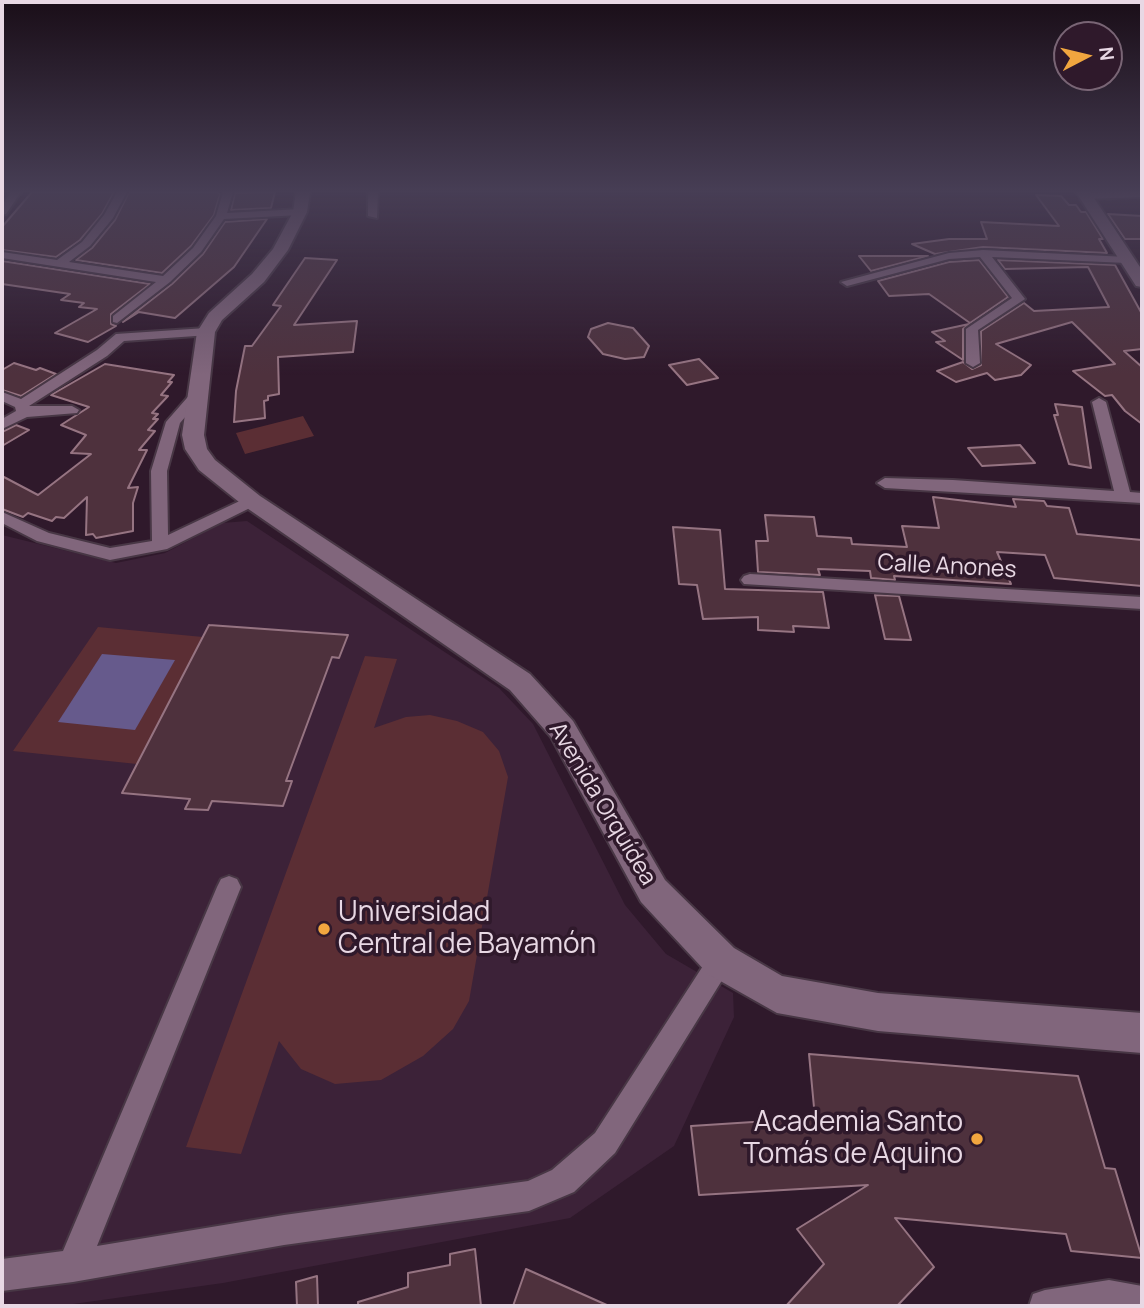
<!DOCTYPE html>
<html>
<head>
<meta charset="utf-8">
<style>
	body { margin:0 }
	#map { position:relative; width:1144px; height:1308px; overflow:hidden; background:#2f192b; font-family:Manrope,sans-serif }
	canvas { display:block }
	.frame { position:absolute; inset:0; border:4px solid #e8d8e4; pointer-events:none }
	.north { position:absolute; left:1053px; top:21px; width:70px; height:70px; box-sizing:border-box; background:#2f192b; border:2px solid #796575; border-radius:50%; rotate:83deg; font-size:19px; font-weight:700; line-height:28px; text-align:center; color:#e8d8e4 }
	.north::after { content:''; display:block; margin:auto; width:24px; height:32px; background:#f1a63f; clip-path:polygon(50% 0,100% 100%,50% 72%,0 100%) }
</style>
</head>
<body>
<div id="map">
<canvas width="1144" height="1308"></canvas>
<div class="frame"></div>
<div class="north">N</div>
</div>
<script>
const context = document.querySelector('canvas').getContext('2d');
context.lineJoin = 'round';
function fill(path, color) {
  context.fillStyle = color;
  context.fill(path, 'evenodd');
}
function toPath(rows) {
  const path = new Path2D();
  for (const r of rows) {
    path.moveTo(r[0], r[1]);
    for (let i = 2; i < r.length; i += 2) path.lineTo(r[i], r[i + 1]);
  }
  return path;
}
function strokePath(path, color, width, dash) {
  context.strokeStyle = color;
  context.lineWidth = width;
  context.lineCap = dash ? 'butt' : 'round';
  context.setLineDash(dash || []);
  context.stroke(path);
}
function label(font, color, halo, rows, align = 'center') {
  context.font = font + ' Manrope,sans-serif';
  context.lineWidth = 7;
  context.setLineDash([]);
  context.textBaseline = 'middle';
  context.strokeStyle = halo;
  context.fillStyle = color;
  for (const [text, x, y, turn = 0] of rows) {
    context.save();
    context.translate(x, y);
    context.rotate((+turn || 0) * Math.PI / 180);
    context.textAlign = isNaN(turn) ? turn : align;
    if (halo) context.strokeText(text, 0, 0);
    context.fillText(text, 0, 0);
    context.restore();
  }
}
const built = toPath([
	[247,521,499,688,533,724,625,905,666,954,733,993,734,1017,674,1146,570,1218,223,1283,59,1306,2,1306,2,535,116,563,165,553,222,523]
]);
const green = toPath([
	[303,416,314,436,245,454,236,433],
	[98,627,203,637,137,764,13,751],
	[365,656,397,659,374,728,406,717,430,715,457,721,483,732,499,751,508,777,469,1001,453,1029,423,1056,381,1080,335,1084,301,1069,279,1041,241,1154,186,1147]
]);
const water = toPath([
	[102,654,175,660,135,730,58,722]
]);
const building = toPath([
	[32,192,114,192,102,214,80,240,56,257,2,250,2,227,32,192],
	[129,192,217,192,220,194,214,215,191,246,162,273,76,260,92,248,115,220,129,192],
	[275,192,271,208,231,210,235,193,275,192],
	[1036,195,1061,196,1069,205,1076,205,1081,212,1086,212,1103,239,1099,239,1107,253,983,247,935,254,912,244,949,239,987,239,981,222,1059,226,1036,195],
	[1108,214,1142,216,1142,239,1125,239,1108,214],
	[267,219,234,267,175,318,139,312,123,322,172,284,203,254,225,222,267,219],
	[859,256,928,256,871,271,859,256],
	[305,258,337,260,294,325,357,321,353,352,278,357,279,394,268,396,268,400,264,401,265,418,234,422,236,391,245,346,252,346,281,306,273,305,305,258],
	[979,260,1008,297,970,323,929,294,889,296,878,281,949,262,979,260],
	[998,260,1115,265,1142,314,1142,349,1124,351,1142,367,1142,424,1125,411,1112,395,1105,396,1073,371,1115,364,1072,322,996,344,1031,365,1021,375,995,380,987,373,956,382,937,371,963,362,972,369,981,365,981,331,1024,303,1034,311,1109,307,1088,267,1005,269,998,260],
	[2,261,150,284,111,314,111,324,116,326,88,342,55,333,97,309,79,307,84,303,61,300,70,294,2,284,2,261],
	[608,323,633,328,649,346,644,357,625,359,603,354,588,337,591,329,608,323],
	[969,324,963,329,963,360,936,342,945,341,932,332,969,324],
	[699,359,718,378,687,385,669,365,699,359],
	[14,363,36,370,40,368,56,374,21,396,2,390,2,370,14,363],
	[105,364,174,375,168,382,172,382,161,395,168,396,152,413,158,414,153,419,158,419,148,430,155,431,139,450,147,450,128,488,138,487,133,503,133,531,96,538,93,534,86,535,87,497,64,518,56,517,52,521,28,513,23,517,2,509,2,476,38,495,91,454,71,453,86,435,61,425,89,407,51,395,105,364],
	[1055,404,1082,407,1091,468,1069,464,1054,415,1058,415,1055,404],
	[16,425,29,430,2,446,2,432,16,425],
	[1020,445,1035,463,982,466,968,448,1020,445],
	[933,497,1016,507,1013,499,1044,501,1047,506,1069,508,1077,534,1142,540,1142,586,1054,578,1045,555,997,552,1011,584,894,576,895,580,871,578,870,571,818,569,820,575,758,572,756,541,768,541,765,515,814,517,817,536,851,538,852,544,907,547,902,526,939,528,933,497],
	[673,527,720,530,725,589,823,592,829,628,793,626,794,632,758,630,758,617,703,619,697,585,679,584,673,527],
	[875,595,899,596,911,640,885,639,875,595],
	[209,625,348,635,339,658,332,657,286,781,292,781,283,806,212,801,208,810,185,809,190,799,122,793,209,625],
	[809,1054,1078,1076,1105,1168,1115,1169,1142,1258,1071,1251,1066,1234,895,1218,934,1267,897,1306,786,1306,824,1264,797,1229,868,1185,699,1195,691,1126,815,1118,809,1054],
	[475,1249,481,1306,358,1306,358,1302,408,1287,408,1273,450,1265,450,1254,475,1249],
	[526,1269,609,1306,513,1306,526,1269],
	[317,1276,318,1306,297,1306,296,1282,317,1276]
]);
const street = toPath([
	[11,192,21,192,6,214,2,215,2,205,11,192],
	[117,192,127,192,113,218,90,246,69,262,163,276,193,248,216,216,223,192,233,192,227,213,300,209,305,212,300,215,224,219,201,252,170,282,117,323,113,322,113,316,156,282,2,258,2,252,57,260,82,242,104,215,117,192],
	[368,192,378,192,377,218,368,216,368,192],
	[1142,192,1142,197,1085,199,1080,196,1085,193,1142,192],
	[983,250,1127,257,1133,260,1127,263,992,257,1025,299,978,330,980,363,973,367,966,363,966,329,1012,298,980,257,949,259,847,286,841,282,949,253,983,250],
	[206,328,212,332,210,335,124,341,107,356,29,406,72,406,79,410,77,413,27,417,2,429,2,419,16,411,15,407,2,401,2,392,21,399,97,350,116,334,206,328],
	[198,390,205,394,180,423,167,471,168,535,246,498,258,498,260,501,258,504,167,549,110,560,37,541,2,523,2,512,49,533,110,548,152,541,151,471,166,422,193,391,198,390],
	[1099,398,1106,402,1130,492,1142,493,1142,503,885,488,877,483,885,478,953,480,1114,491,1092,402,1099,398],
	[750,574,1142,597,1142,609,744,584,741,580,744,576,750,574],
	[229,876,237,879,241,887,97,1246,284,1215,528,1181,552,1170,595,1133,712,952,721,949,730,952,734,961,615,1153,574,1192,529,1211,284,1245,73,1282,2,1291,2,1259,63,1251,217,887,221,879,229,876],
	[1109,1280,1142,1286,1142,1306,1029,1306,1033,1294,1045,1290,1109,1280]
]);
const secondary = toPath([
	[296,192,310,192,307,212,288,250,264,282,222,320,215,332,204,435,207,449,215,460,260,496,530,674,573,721,665,880,734,948,782,976,878,993,1142,1013,1142,1053,878,1031,777,1013,708,974,641,902,551,737,510,690,244,506,199,470,185,449,182,435,197,332,209,313,252,274,273,249,293,212,296,192],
	[1076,192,1090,192,1142,270,1142,287,1136,286,1076,192]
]);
const markers = [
	[324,929,7,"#f1a63f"],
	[977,1139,7,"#f1a63f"]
];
const streetNames = [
	["Calle Anones",947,567,3],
	["Avenida Orquídea",602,804,59]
];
const nearPoinames = [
	["Universidad",338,913],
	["Central de Bayamón",338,945],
	["Academia Santo",963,1123,"right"],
	["Tomás de Aquino",963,1155,"right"]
];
fill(built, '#3c2238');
fill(green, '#5b2e34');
fill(water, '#665a8c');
fill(building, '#4e313d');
strokePath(building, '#967482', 2);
strokePath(street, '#483745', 4);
strokePath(secondary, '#483745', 4);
fill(street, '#81667c');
fill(secondary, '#81667c');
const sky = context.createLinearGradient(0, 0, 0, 375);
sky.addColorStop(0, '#1a0e18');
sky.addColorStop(0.51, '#473e55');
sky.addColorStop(1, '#473e5500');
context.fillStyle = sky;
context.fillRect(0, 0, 1144, 375);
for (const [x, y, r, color] of markers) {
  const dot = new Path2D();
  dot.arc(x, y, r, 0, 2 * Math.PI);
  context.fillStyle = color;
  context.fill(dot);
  strokePath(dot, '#2f192b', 2.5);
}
label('23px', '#e8d8e4', '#2f192b', streetNames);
label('28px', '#e8d8e4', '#2f192b', nearPoinames, 'left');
</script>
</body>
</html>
